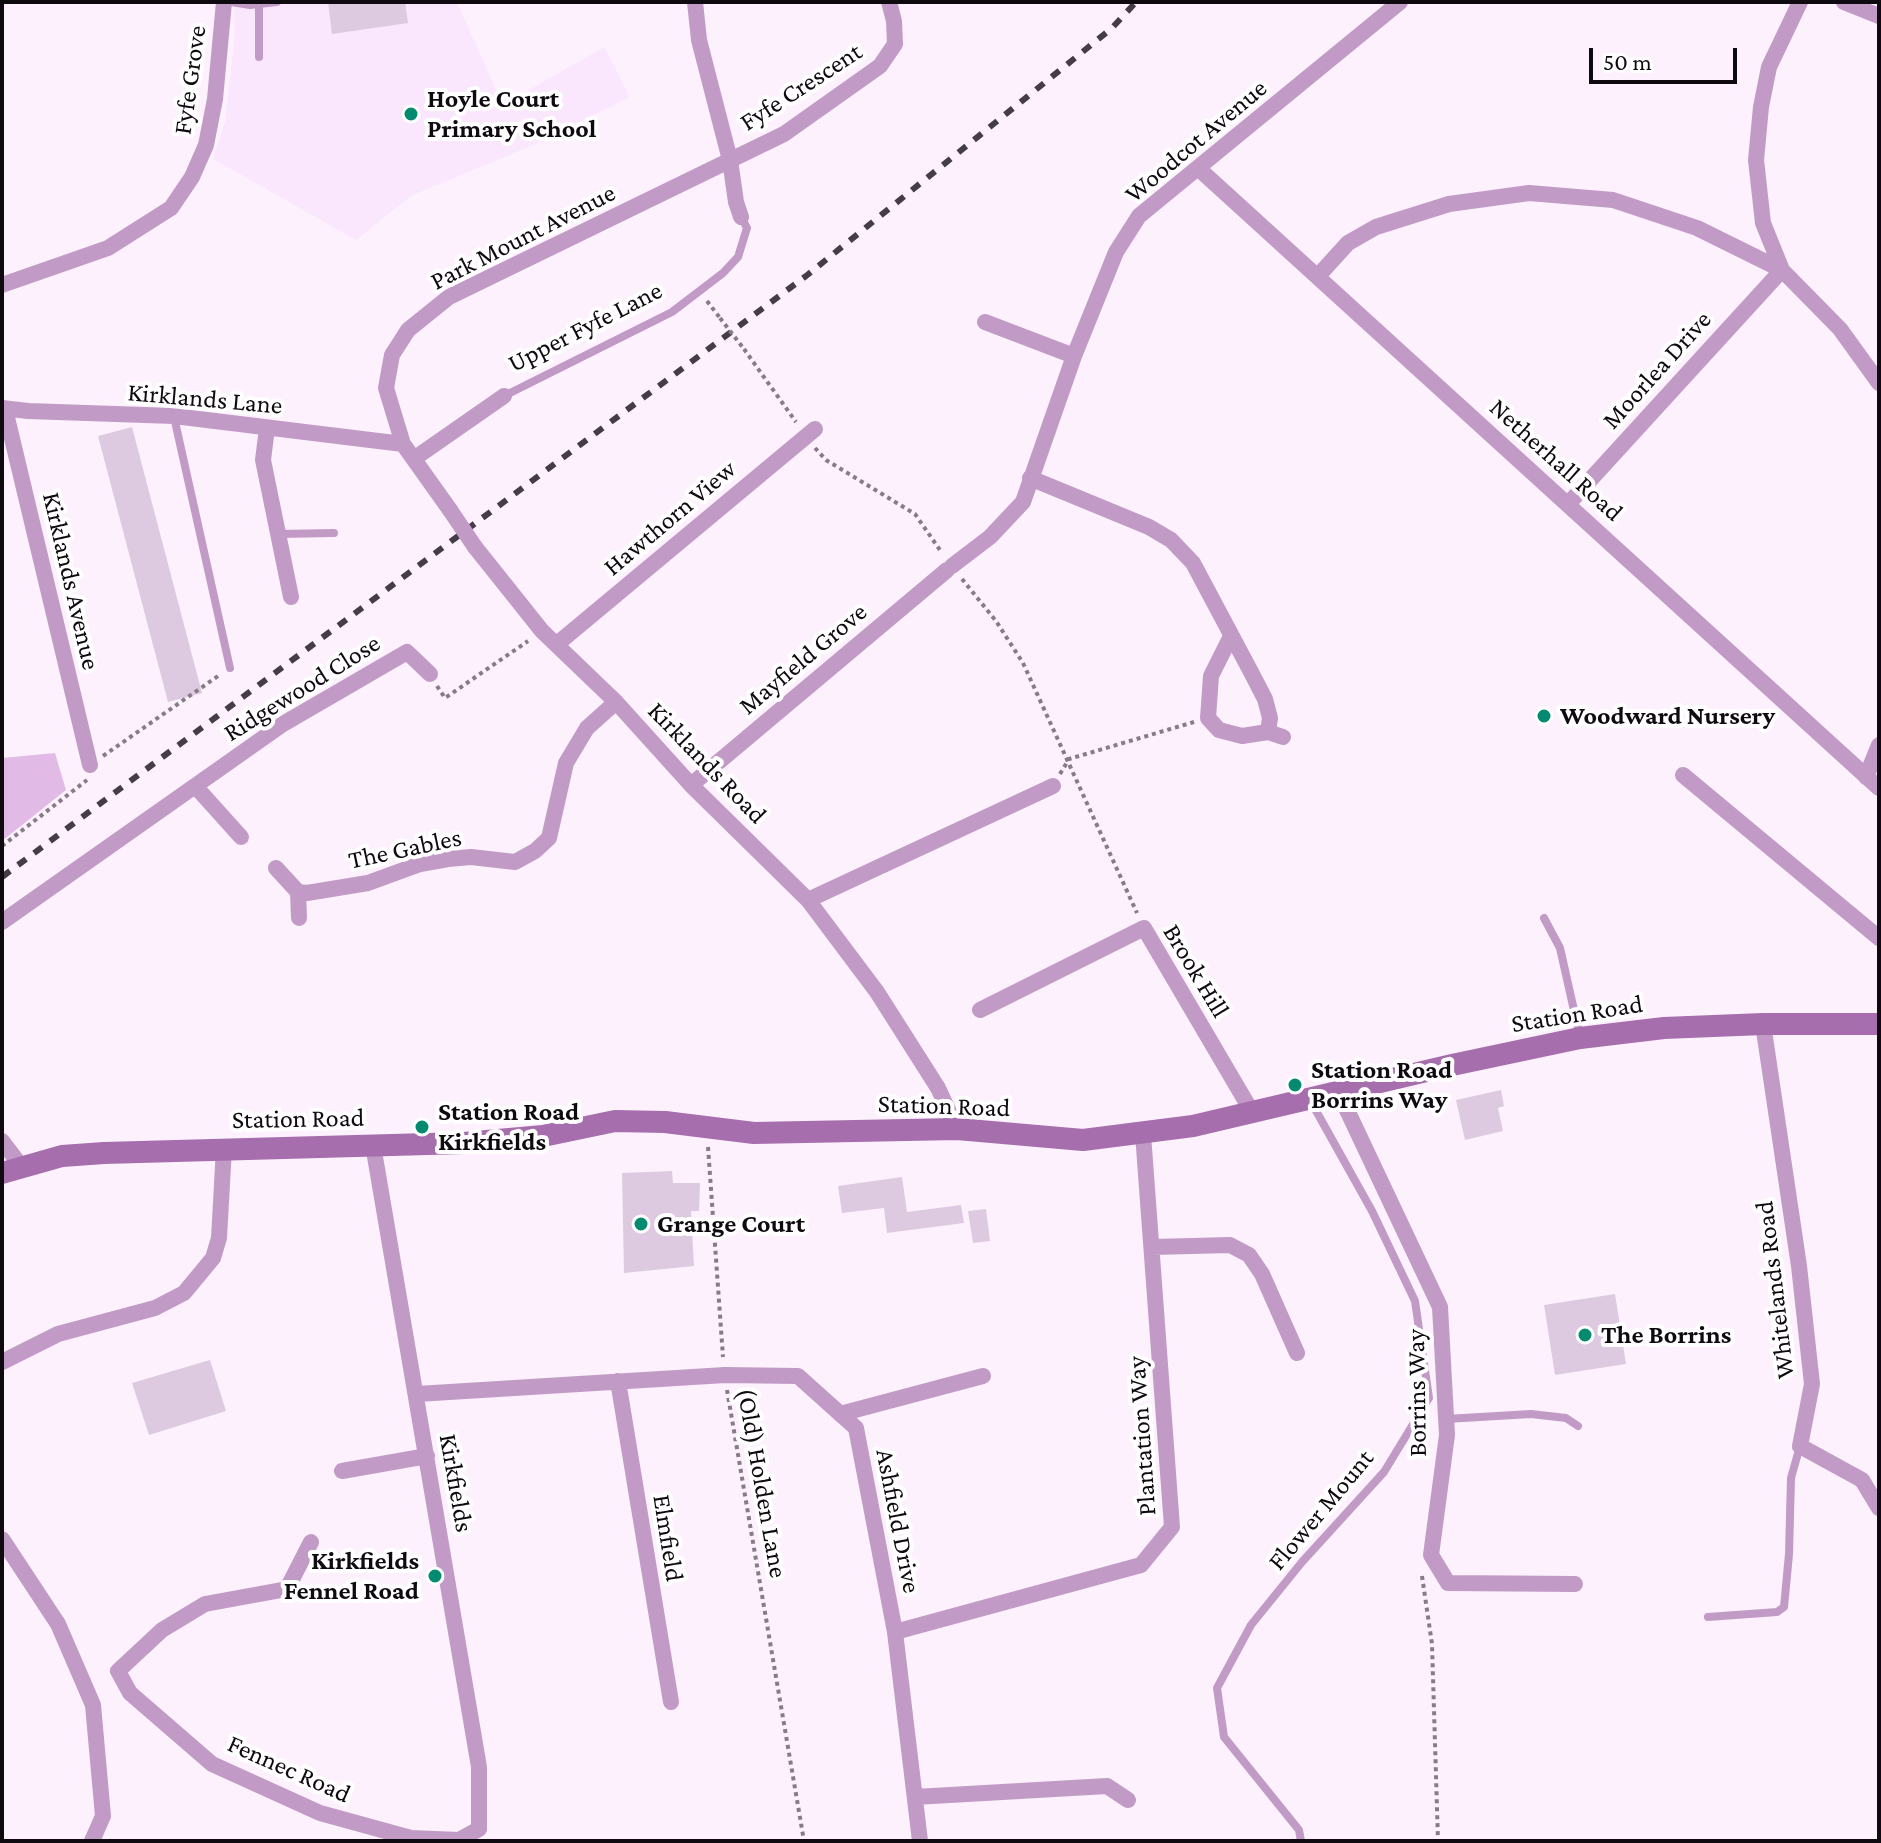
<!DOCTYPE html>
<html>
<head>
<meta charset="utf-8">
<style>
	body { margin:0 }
	#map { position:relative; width:1881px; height:1843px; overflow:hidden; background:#fdf1fe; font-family:"Crimson Pro",serif }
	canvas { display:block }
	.frame { position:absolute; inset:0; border:4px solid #0f0910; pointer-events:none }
	.scale { position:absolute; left:1589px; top:48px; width:148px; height:36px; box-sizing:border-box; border:4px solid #0f0910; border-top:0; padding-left:10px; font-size:24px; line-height:28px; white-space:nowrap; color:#0f0910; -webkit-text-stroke:6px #fff; paint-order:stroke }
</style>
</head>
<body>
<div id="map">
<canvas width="1881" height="1843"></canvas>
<div class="frame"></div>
<div class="scale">50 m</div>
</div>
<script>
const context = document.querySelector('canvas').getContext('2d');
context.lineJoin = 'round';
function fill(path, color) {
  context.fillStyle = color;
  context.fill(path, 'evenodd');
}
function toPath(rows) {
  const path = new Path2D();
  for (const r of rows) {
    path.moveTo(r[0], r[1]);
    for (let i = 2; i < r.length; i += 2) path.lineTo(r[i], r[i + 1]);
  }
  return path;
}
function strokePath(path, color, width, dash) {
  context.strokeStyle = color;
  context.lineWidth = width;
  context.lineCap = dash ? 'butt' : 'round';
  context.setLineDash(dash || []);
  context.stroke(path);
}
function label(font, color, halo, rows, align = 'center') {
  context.font = font + ' "Crimson Pro",serif';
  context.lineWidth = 8;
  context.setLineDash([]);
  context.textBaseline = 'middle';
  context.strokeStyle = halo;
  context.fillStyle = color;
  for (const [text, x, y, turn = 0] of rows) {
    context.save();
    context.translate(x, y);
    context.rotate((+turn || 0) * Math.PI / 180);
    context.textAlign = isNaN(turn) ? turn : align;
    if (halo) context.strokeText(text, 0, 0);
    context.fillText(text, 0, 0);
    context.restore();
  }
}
const built = toPath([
	[234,2,457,2,503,105,604,47,630,97,536,144,411,196,356,240,213,159,225,122,235,34]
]);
const green = toPath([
	[55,753,66,790,2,841,2,758]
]);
const building = toPath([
	[328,2,405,2,408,23,332,34],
	[132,427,202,693,168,702,98,436],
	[1501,1090,1504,1106,1498,1108,1503,1131,1465,1140,1456,1100],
	[672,1171,673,1183,700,1183,699,1211,691,1211,694,1266,624,1273,622,1173],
	[902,1177,907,1212,961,1205,964,1223,887,1233,884,1208,842,1213,838,1186],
	[986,1209,990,1241,973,1243,968,1211],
	[1615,1294,1626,1364,1555,1375,1544,1305],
	[210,1360,226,1411,149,1435,132,1383]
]);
const path = toPath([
	[707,301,720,318],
	[744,349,796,422],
	[815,448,826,460,915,514,942,553],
	[962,579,996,621,1023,663,1137,913],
	[437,686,445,698,528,641],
	[103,756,221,674],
	[1060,774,1069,759,1194,722],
	[2,846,87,780],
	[708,1147,723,1357],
	[727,1390,804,1841],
	[1422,1576,1432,1644,1438,1841]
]);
const lane = toPath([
	[231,2,250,5,277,2],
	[259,57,259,4],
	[504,396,672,312,723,273,738,257,747,228,741,217],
	[174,417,230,668],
	[279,534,334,533],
	[1544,918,1560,948,1580,1037],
	[1446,1419,1531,1414,1566,1418,1578,1426],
	[1708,1617,1777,1612,1784,1607,1789,1554,1791,1478,1800,1446],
	[1301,1841,1299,1830,1224,1737,1217,1688,1251,1625,1302,1562,1384,1472,1429,1398,1415,1301,1372,1211,1310,1100]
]);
const street = toPath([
	[695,2,699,40,730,160,736,202,741,217],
	[1800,2,1769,67,1761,107,1756,160,1763,223,1782,270,1840,329,1879,383],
	[1844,2,1879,16],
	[1199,169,1879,788],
	[1318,276,1348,243,1376,227,1449,204,1529,193,1613,200,1697,228,1782,270,1569,503],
	[2,285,108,248,171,208,192,177,206,145,215,99,224,2],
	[985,322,1074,356],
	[2,408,28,411,174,416,403,444],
	[5,409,90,765],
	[267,428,263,460,291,597],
	[415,458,504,396],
	[1030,478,1149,527,1171,540,1193,563,1251,672,1265,699,1270,718,1268,732,1242,736,1219,730,1208,718,1211,676,1231,636],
	[450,510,403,444,386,388,392,355,408,330,449,297,784,134,880,66,895,44,894,21,889,2],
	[475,547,542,631,616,702,691,785,808,900,877,992,938,1088,957,1129],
	[952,566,990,537,1023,502,1074,356,1116,252,1139,216,1400,2],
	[557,644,815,429],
	[1268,732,1283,737],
	[1683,775,1879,938],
	[1866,777,1879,745],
	[691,785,947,570],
	[196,787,241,837],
	[276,868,298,892,299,918],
	[298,892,307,893,368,883,420,864,448,859,471,857,515,862,535,851,549,838,566,763,587,728,616,702],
	[808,900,1053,786],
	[2,922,283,724,407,652,430,674],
	[980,1010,1144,928,1252,1112],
	[1763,1024,1799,1266,1812,1384,1800,1446,1862,1480,1879,1508],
	[1339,1093,1440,1307,1447,1435,1431,1555,1448,1583,1575,1584],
	[2,1141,21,1166],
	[373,1145,479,1767,479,1829],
	[1153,1247,1230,1245,1249,1255,1262,1274,1297,1353],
	[2,1362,58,1334,155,1308,184,1293,213,1258,219,1238,224,1148],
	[618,1381,671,1702],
	[417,1394,725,1375,798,1376,856,1428,895,1632,920,1841],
	[840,1414,983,1376],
	[342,1471,427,1456],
	[2,1539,58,1624,93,1705,103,1816,92,1841],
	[311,1542,287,1589,205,1604,162,1630,118,1671,130,1693,212,1764,320,1813,411,1838,459,1840,479,1829],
	[895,1632,1141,1565,1172,1527,1143,1134],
	[915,1797,1107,1786,1128,1800]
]);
const secondary = toPath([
	[2,1173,62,1156,104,1153,464,1143,543,1136,615,1121,665,1122,754,1133,957,1129,1083,1140,1193,1126,1452,1065,1580,1038,1664,1028,1763,1024,1879,1024]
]);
const rail = toPath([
	[2,877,806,276,1112,28,1136,2]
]);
const pathBridge = toPath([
	[720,318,744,349]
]);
const streetBridge = toPath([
	[450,510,475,547]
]);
const markers = [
	[411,114,8,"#038a6f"],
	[1544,716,8,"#038a6f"],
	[1295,1085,8,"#038a6f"],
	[422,1127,8,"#038a6f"],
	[641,1224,8,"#038a6f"],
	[1585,1335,8,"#038a6f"],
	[435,1576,8,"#038a6f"]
];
const streetNames = [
	["Fyfe Grove",190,80,-82],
	["Fyfe Crescent",801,87,-33],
	["Woodcot Avenue",1196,141,-40],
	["Park Mount Avenue",523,237,-27],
	["Upper Fyfe Lane",585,327,-27],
	["Moorlea Drive",1657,370,-48],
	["Kirklands Lane",205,399,5],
	["Netherhall Road",1556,460,42],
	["Hawthorn View",670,518,-40],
	["Kirklands Avenue",71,581,77],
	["Mayfield Grove",803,659,-40],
	["Ridgewood Close",302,688,-32],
	["Kirklands Road",707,763,46],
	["The Gables",405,849,-12],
	["Brook Hill",1196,971,59],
	["Station Road",1577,1014,-9],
	["Station Road",944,1106,2],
	["Station Road",298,1119,-1],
	["Whitelands Road",1775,1290,-97],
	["Borrins Way",1417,1393,-91],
	["Plantation Way",1142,1436,-94],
	["Kirkfields",456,1483,80],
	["(Old) Holden Lane",762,1483,80],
	["Flower Mount",1321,1510,-50],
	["Ashfield Drive",898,1521,79],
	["Elmfield",668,1538,81],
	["Fennec Road",289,1769,24]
];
const poiNames = [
	["Hoyle Court",427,99],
	["Primary School",427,129],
	["Woodward Nursery",1560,716],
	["Station Road",1311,1070],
	["Borrins Way",1311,1100],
	["Station Road",438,1112],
	["Kirkfields",438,1142],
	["Grange Court",657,1224],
	["The Borrins",1601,1335],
	["Kirkfields",419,1561,"right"],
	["Fennel Road",419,1591,"right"]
];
fill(built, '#fbe7fd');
fill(green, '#e1bbe6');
fill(building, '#decae0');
strokePath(path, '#857c86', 4, [4, 4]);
strokePath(lane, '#c19bc6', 8);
strokePath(street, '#c19bc6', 16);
strokePath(secondary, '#a66ead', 22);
strokePath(rail, '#453d46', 6, [10, 10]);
strokePath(pathBridge, '#857c86', 4, [4, 4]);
strokePath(streetBridge, '#c19bc6', 16);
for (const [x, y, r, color] of markers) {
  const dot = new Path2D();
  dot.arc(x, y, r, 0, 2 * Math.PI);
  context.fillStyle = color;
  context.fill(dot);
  strokePath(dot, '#fff', 3);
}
label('26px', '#0f0910', '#fff', streetNames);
label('bold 26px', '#0f0910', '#fff', poiNames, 'left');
</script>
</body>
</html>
